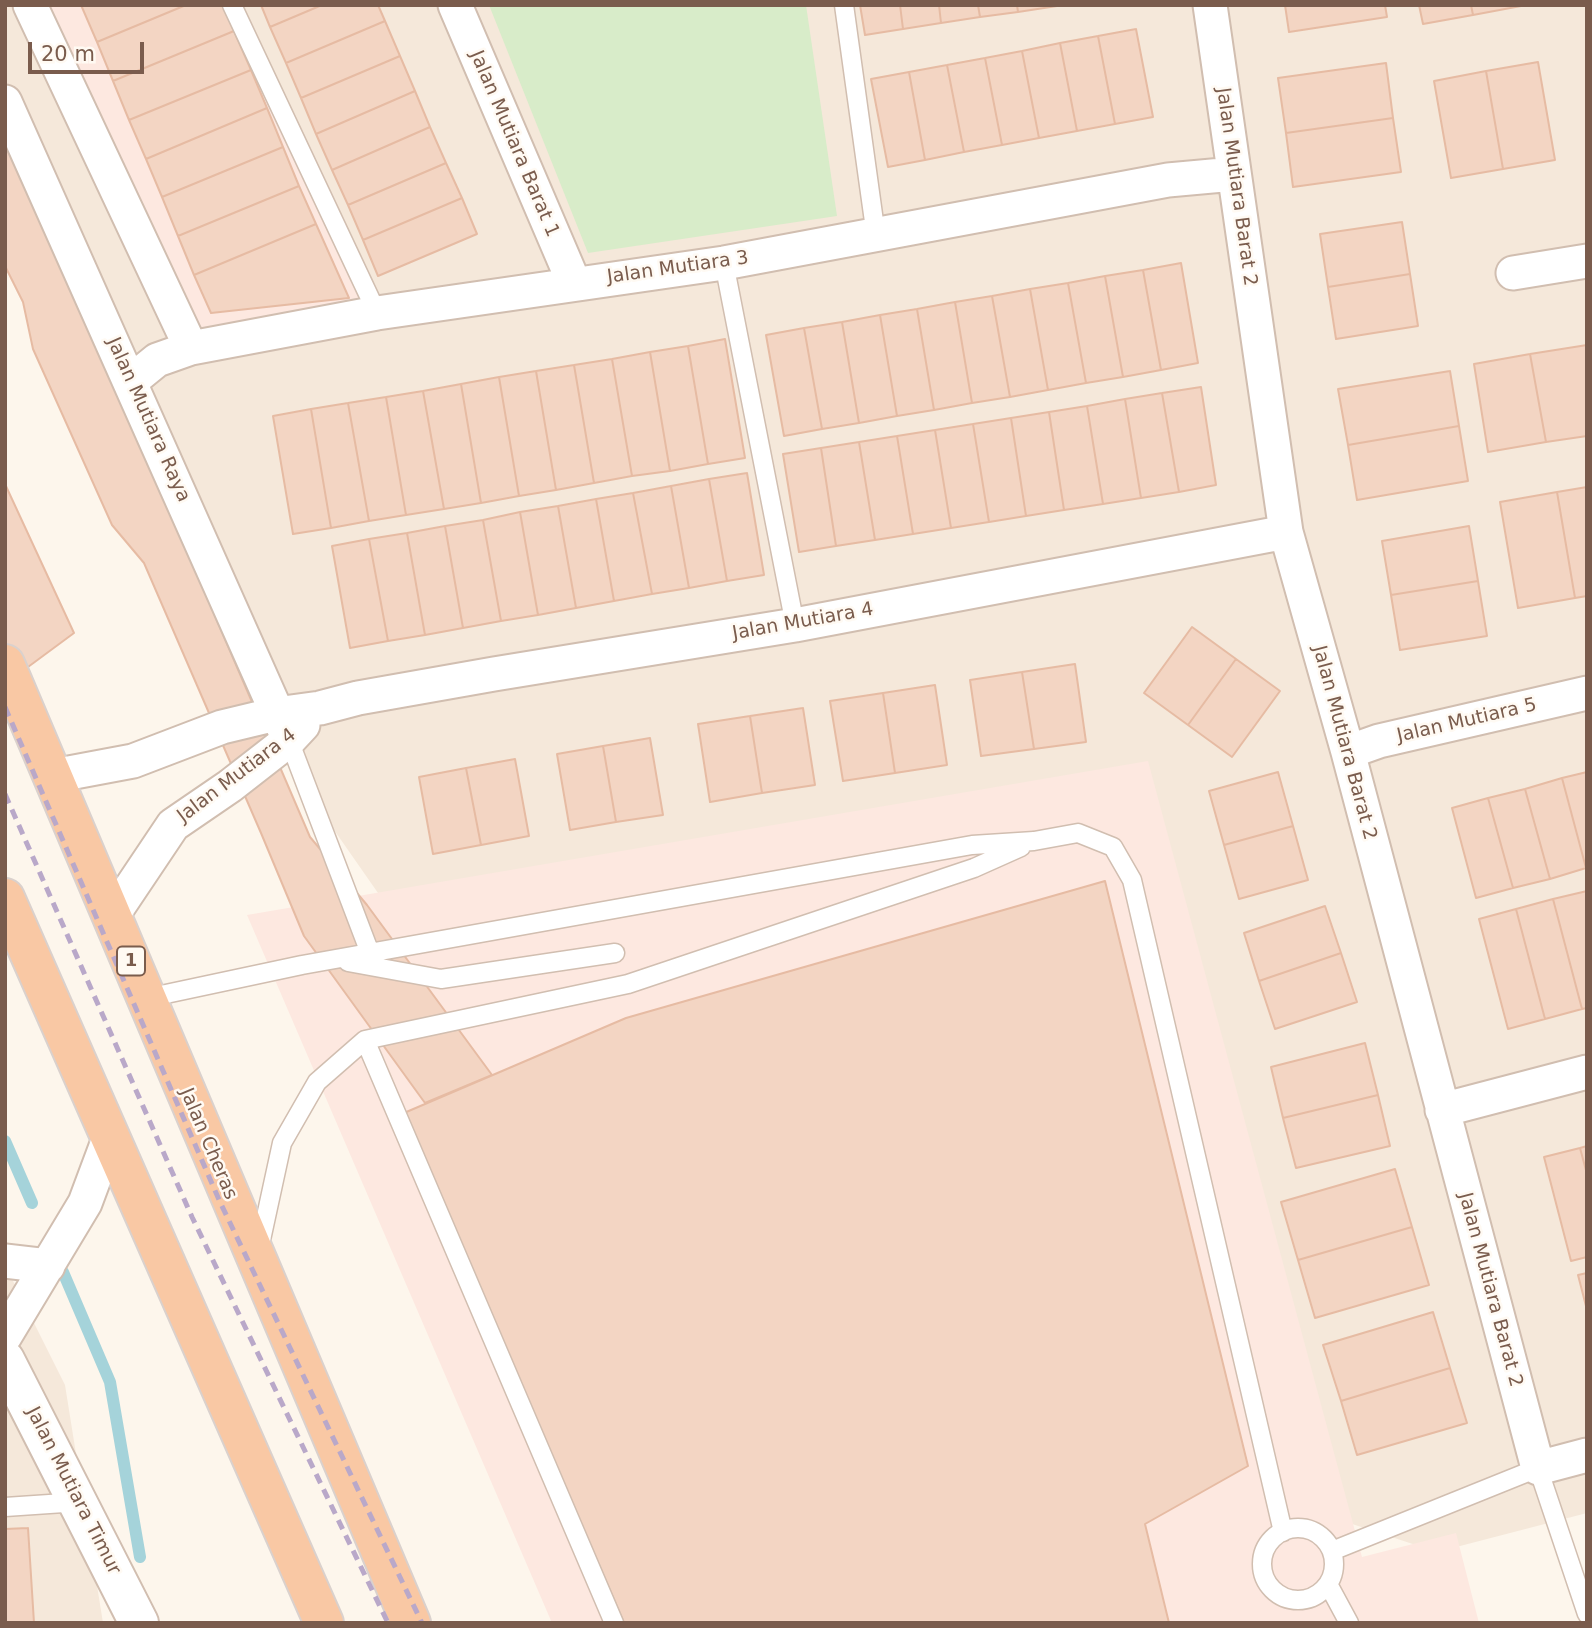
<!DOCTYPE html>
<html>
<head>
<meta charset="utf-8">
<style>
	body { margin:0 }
	#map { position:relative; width:1592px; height:1628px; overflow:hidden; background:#fdf6ec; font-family:"DejaVu Sans",sans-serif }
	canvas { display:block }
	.frame { position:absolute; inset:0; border:7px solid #7a5c4d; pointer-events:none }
	.scale { position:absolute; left:28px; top:42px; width:116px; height:32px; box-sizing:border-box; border:4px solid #7a5c4d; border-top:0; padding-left:9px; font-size:21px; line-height:24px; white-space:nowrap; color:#7a5c4d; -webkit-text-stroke:5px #fffaf3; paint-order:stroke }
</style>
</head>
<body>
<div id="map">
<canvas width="1592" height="1628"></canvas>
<div class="frame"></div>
<div class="scale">20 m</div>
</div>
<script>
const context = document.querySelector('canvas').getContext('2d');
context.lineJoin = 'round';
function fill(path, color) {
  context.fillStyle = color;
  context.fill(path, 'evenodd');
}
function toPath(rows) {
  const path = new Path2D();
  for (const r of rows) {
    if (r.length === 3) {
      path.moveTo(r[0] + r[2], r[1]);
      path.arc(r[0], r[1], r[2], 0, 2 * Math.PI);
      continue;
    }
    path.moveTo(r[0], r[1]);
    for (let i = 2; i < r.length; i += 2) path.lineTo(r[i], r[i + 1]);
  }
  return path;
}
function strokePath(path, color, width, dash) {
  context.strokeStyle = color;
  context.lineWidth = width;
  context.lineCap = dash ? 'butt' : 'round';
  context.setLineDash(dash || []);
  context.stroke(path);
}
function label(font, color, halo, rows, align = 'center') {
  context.font = font + ' "DejaVu Sans",sans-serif';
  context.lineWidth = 5;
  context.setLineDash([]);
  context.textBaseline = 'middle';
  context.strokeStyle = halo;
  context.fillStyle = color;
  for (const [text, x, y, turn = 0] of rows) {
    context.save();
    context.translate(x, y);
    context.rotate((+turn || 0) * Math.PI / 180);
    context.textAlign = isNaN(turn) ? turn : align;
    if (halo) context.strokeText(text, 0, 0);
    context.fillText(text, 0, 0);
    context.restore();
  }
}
const residential = toPath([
	[5,5,1587,5,1587,1513,1437,1552,1337,1519,378,893,242,698,5,183],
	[5,1265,65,1385,103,1623,5,1623]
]);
const commercial = toPath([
	[49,5,224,5,362,303,199,332],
	[1148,761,1362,1557,1456,1533,1479,1623,552,1623,247,915]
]);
const green = toPath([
	[489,5,806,5,837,216,588,253]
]);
const stream = toPath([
	[5,1141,32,1203],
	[63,1272,110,1382,140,1557]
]);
const building = toPath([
	[81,5,186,5,97,42,81,5],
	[186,5,223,5,234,31,113,81,97,42,186,5],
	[261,5,322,5,270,27,261,5],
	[322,5,378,5,385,21,286,63,270,27,322,5],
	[860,5,900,5,903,29,865,35,860,5],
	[900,5,939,5,941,23,903,29,900,5],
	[939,5,978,5,980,17,941,23,939,5],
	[978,5,1017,5,1018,12,980,17,978,5],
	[1017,5,1057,5,1057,6,1018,12,1017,5],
	[1285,5,1385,5,1387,17,1289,32,1285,5],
	[1419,5,1471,5,1473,15,1423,24,1419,5],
	[1471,5,1521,5,1521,6,1473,15,1471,5],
	[385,21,400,56,301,98,286,63,385,21],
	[1136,29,1153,117,1115,124,1098,36,1136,29],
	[234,31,251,70,129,120,113,81,234,31],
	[1098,36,1115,124,1077,131,1060,43,1098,36],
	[1060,43,1077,131,1039,138,1022,51,1060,43],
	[1022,51,1039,138,1002,145,985,58,1022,51],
	[400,56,415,91,316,134,301,98,400,56],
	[985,58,1002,145,964,152,947,65,985,58],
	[1538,62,1555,160,1503,169,1486,71,1538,62],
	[1386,63,1393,118,1286,133,1278,78,1386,63],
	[947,65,964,152,925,160,909,72,947,65],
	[251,70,267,108,146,159,129,120,251,70],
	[1486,71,1503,169,1451,178,1434,81,1486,71],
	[909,72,925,160,888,167,871,79,909,72],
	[415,91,430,127,332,170,316,134,415,91],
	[267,108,283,147,162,197,146,159,267,108],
	[1393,118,1401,172,1293,187,1286,133,1393,118],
	[5,127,310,837,367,905,492,1075,425,1103,304,936,261,833,144,563,112,525,33,349,23,302,5,266,5,127],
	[430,127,446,163,348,205,332,170,430,127],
	[283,147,299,186,178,236,162,197,283,147],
	[446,163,462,198,363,240,348,205,446,163],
	[299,186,316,224,194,275,178,236,299,186],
	[462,198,477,234,378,276,363,240,462,198],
	[1402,222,1410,274,1328,287,1320,234,1402,222],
	[316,224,349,298,211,313,194,275,316,224],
	[1181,263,1198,363,1161,370,1143,270,1181,263],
	[1143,270,1161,370,1123,377,1105,276,1143,270],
	[1410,274,1418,326,1336,339,1328,287,1410,274],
	[1105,276,1123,377,1086,383,1068,283,1105,276],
	[1068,283,1086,383,1048,390,1030,289,1068,283],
	[1030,289,1048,390,1010,397,992,296,1030,289],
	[992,296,1010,397,972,403,955,302,992,296],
	[955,302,972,403,934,410,917,309,955,302],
	[917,309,934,410,897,416,880,315,917,309],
	[880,315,897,416,859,423,842,322,880,315],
	[842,322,859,423,822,429,804,328,842,322],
	[804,328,822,429,784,436,766,335,804,328],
	[725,339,745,458,708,464,688,346,725,339],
	[1587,345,1587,436,1546,442,1530,354,1587,345],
	[688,346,708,464,670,471,650,352,688,346],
	[650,352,670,471,632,476,612,359,650,352],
	[1530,354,1546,442,1488,452,1474,364,1530,354],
	[612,359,632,476,594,483,574,365,612,359],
	[574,365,594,483,556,490,536,371,574,365],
	[536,371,556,490,519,496,499,377,536,371],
	[1450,371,1459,426,1348,445,1338,389,1450,371],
	[499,377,519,496,481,503,461,384,499,377],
	[461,384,481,503,444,509,423,391,461,384],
	[1201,387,1216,485,1179,492,1162,393,1201,387],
	[423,391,444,509,406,515,386,397,423,391],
	[1162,393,1179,492,1141,498,1125,399,1162,393],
	[386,397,406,515,369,521,348,403,386,397],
	[1125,399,1141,498,1103,504,1087,406,1125,399],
	[348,403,369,521,331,528,311,409,348,403],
	[1087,406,1103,504,1064,510,1049,412,1087,406],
	[311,409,331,528,293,534,273,416,311,409],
	[1049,412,1064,510,1026,516,1011,418,1049,412],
	[1011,418,1026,516,989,522,973,424,1011,418],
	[973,424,989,522,951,528,935,430,973,424],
	[1459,426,1468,481,1357,500,1348,445,1459,426],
	[935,430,951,528,913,534,897,436,935,430],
	[897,436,913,534,875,540,859,442,897,436],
	[859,442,875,540,836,546,821,448,859,442],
	[821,448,836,546,799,552,783,454,821,448],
	[747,473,764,575,727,581,709,479,747,473],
	[709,479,727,581,689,588,671,486,709,479],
	[5,484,74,633,5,684,5,484],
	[671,486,689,588,652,594,633,493,671,486],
	[1587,487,1587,596,1575,598,1557,492,1587,487],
	[1557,492,1575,598,1518,608,1500,502,1557,492],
	[633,493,652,594,614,601,596,499,633,493],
	[596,499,614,601,576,608,558,506,596,499],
	[558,506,576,608,538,615,520,512,558,506],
	[520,512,538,615,501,621,483,520,520,512],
	[483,520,501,621,463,628,445,526,483,520],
	[445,526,463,628,425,635,407,533,445,526],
	[1469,526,1478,581,1391,595,1382,541,1469,526],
	[407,533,425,635,388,641,369,539,407,533],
	[369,539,388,641,350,648,332,546,369,539],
	[1478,581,1487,636,1400,650,1391,595,1478,581],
	[1192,627,1236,659,1188,725,1144,693,1192,627],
	[1236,659,1280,691,1232,757,1188,725,1236,659],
	[1075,664,1086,742,1034,749,1022,672,1075,664],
	[1022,672,1034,749,981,756,970,680,1022,672],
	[935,685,947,765,895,773,883,693,935,685],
	[883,693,895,773,843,781,830,701,883,693],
	[803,708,815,785,762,793,750,716,803,708],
	[750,716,762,793,710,802,698,724,750,716],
	[650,738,663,815,616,822,603,746,650,738],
	[603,746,616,822,570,830,557,754,603,746],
	[515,759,529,836,481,845,466,768,515,759],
	[466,768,481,845,433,854,419,777,466,768],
	[1278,772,1293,826,1224,845,1209,791,1278,772],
	[1587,772,1587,868,1586,868,1562,778,1587,772],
	[1562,778,1586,868,1550,879,1525,789,1562,778],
	[1525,789,1550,879,1513,888,1488,798,1525,789],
	[1488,798,1513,888,1476,898,1452,808,1488,798],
	[1293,826,1308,880,1239,899,1224,845,1293,826],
	[1105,881,1248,1466,1145,1524,1169,1623,624,1623,404,1113,626,1018,1105,881],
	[1587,891,1587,1008,1582,1009,1553,899,1587,891],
	[1553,899,1582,1009,1545,1019,1516,909,1553,899],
	[1325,906,1341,953,1259,981,1244,933,1325,906],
	[1516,909,1545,1019,1508,1029,1479,919,1516,909],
	[1341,953,1357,1002,1275,1029,1259,981,1341,953],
	[1365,1043,1378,1095,1283,1118,1271,1067,1365,1043],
	[1378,1095,1390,1146,1296,1168,1283,1118,1378,1095],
	[1587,1146,1587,1174,1580,1148,1587,1146],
	[1580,1148,1587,1174,1587,1257,1571,1261,1544,1157,1580,1148],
	[1395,1169,1412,1227,1298,1260,1281,1202,1395,1169],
	[1412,1227,1429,1285,1315,1318,1298,1260,1412,1227],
	[1587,1273,1587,1310,1578,1275,1587,1273],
	[1433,1312,1450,1368,1341,1401,1323,1345,1433,1312],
	[1450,1368,1467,1423,1357,1455,1341,1401,1450,1368],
	[28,1528,34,1623,5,1623,5,1529,28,1528]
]);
const service = toPath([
	[232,5,377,313],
	[844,5,876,236],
	[724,263,795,625],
	[289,740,370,953],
	[348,962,441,979,615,953],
	[147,998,302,965,972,845,1034,841,1078,833,1113,847,1132,880,1283,1532],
	[365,1040,614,1623],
	[259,1249,282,1143,317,1082,365,1040,628,984,974,868,1021,847],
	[5,1507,79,1502],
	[1298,1564,36],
	[1332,1551,1538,1468,1587,1614],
	[1328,1584,1349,1623]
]);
const minor = toPath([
	[30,5,191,348],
	[455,5,574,283],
	[1210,5,1286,532,1348,752,1538,1468,1587,1455],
	[5,102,289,740],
	[1513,273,1587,261],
	[130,382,157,360,191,348,377,313,724,263,1168,180,1234,174],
	[1348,752,1379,741,1587,693],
	[53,776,133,761,222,727,276,714,320,708,358,698,494,674,795,625,1286,532],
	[112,916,173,825,230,786,289,740,303,725],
	[1442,1110,1587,1072],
	[5,1261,48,1266],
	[5,1336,85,1203,110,1136]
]);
const tertiary = toPath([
	[5,1360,139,1623]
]);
const trunk = toPath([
	[5,664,411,1623],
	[5,898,324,1623]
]);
const rail = toPath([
	[5,707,220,1202,422,1623],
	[5,794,192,1217,388,1623]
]);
const shields = [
	[131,961,28]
];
const shieldNames = [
	["1",131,961]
];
const streetNames = [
	["Jalan Mutiara Barat 1",514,144,67],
	["Jalan Mutiara Barat 2",1236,187,82],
	["Jalan Mutiara 3",678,268,-8],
	["Jalan Mutiara Raya",148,420,66],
	["Jalan Mutiara 4",803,622,-10],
	["Jalan Mutiara 5",1467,721,-13],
	["Jalan Mutiara Barat 2",1344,743,75],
	["Jalan Mutiara 4",237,776,-37],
	["Jalan Cheras",208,1144,67],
	["Jalan Mutiara Barat 2",1490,1290,75],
	["Jalan Mutiara Timur",73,1491,63]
];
fill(residential, '#f5e8da');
fill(commercial, '#fde8e0');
fill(green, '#d8ecc9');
strokePath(stream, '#a5d3da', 12);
fill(building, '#f3d5c3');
strokePath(building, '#e6bba3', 2);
strokePath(service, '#d1beb0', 21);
strokePath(minor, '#d1beb0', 37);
strokePath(tertiary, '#d1beb0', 42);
strokePath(trunk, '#dad1cd', 42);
strokePath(service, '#fff', 18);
strokePath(minor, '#fff', 33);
strokePath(tertiary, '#fff', 38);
strokePath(trunk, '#f9c8a4', 38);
strokePath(rail, '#b9a8c9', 5, [10, 7]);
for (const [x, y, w] of shields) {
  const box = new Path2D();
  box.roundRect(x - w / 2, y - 14.5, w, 29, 5);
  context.fillStyle = '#fffaf3';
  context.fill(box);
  strokePath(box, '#7a5c4d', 2);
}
label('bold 18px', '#7a5c4d', null, shieldNames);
label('19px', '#7a5c4d', '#fffaf3', streetNames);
</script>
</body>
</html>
